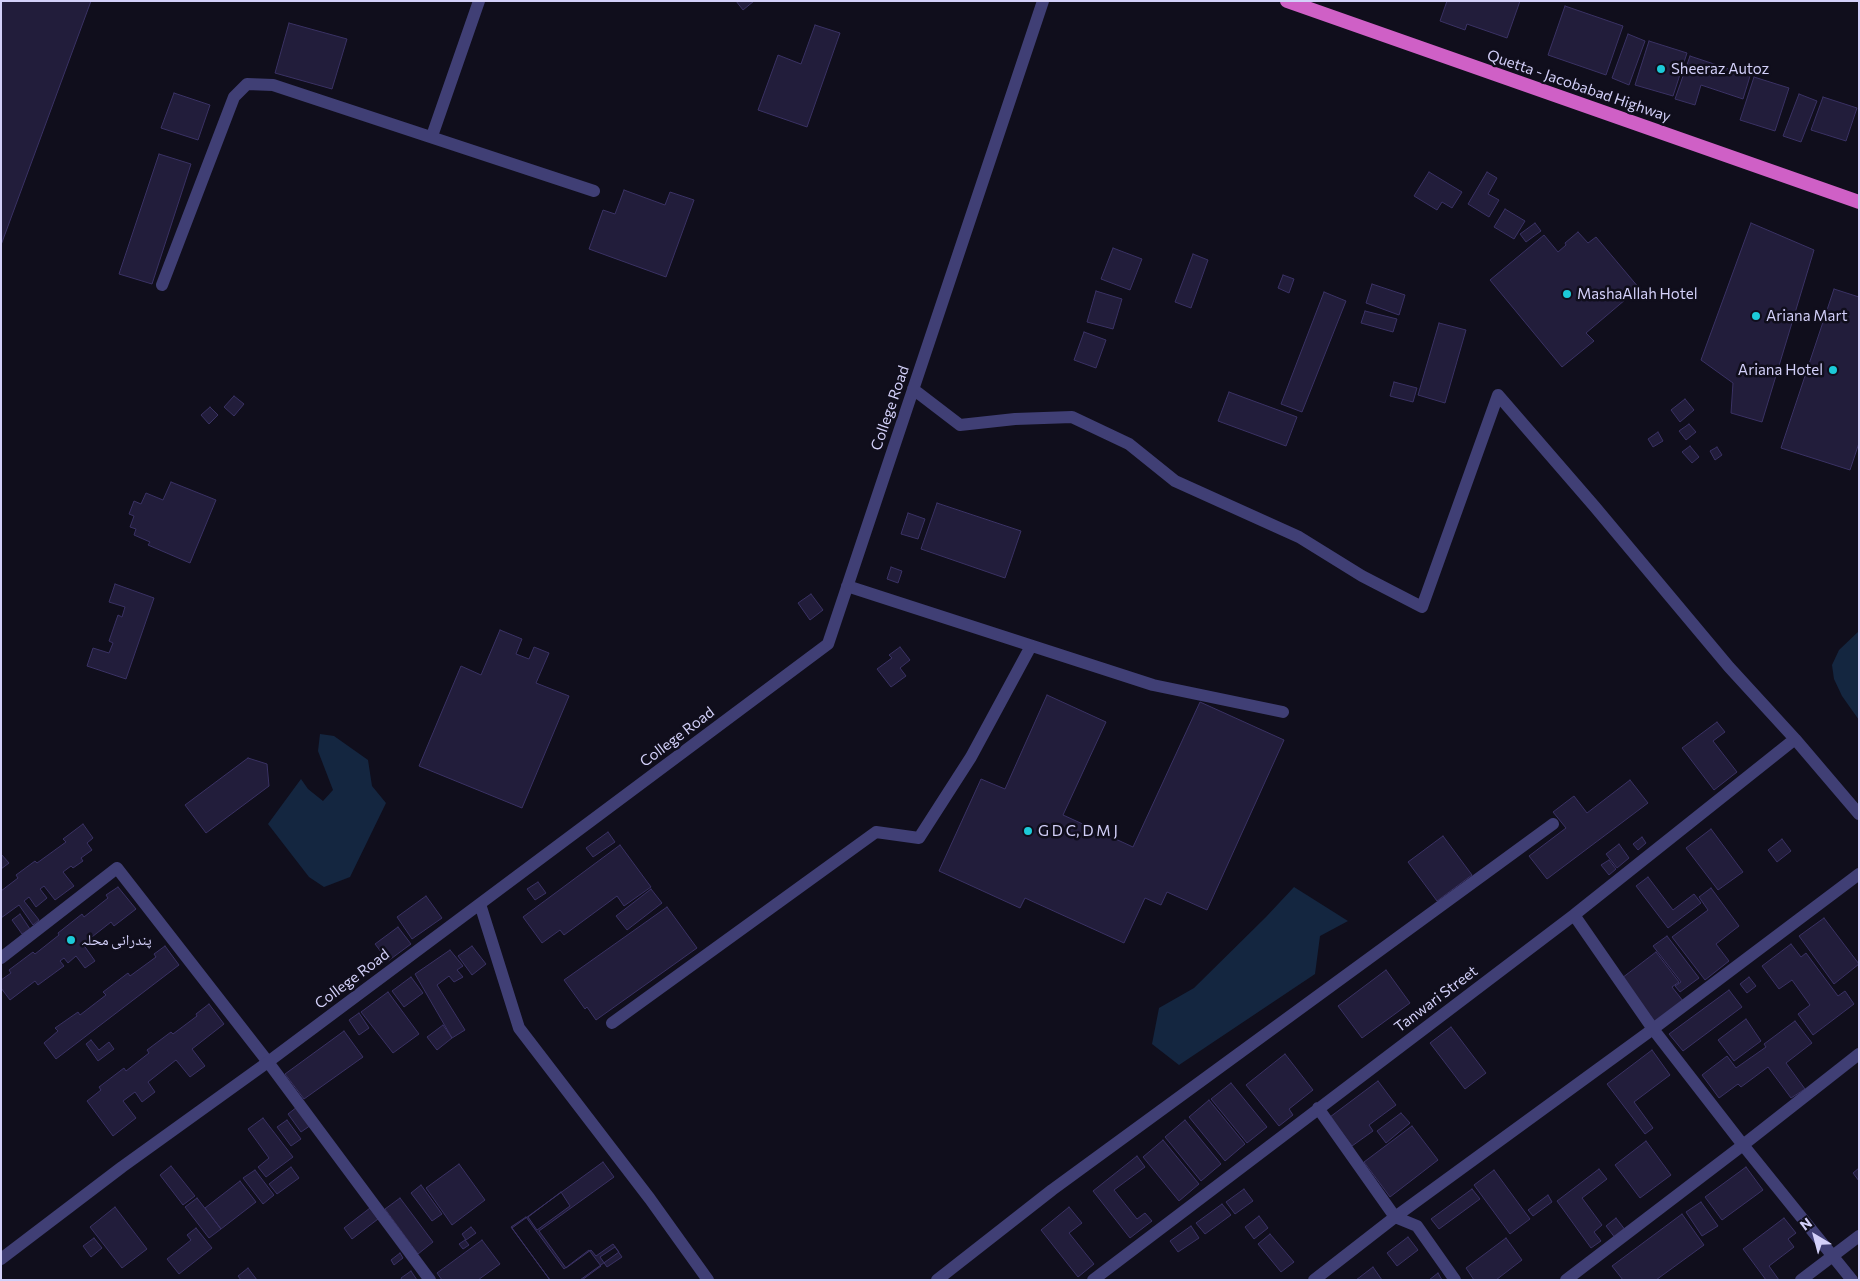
<!DOCTYPE html>
<html>
<head>
<meta charset="utf-8">
<style>
	body { margin:0 }
	#map { position:relative; width:1860px; height:1281px; overflow:hidden; background:#100e1c; font-family:Commissioner,sans-serif }
	canvas { display:block }
	.frame { position:absolute; inset:0; border:2px solid #d3d0f9; pointer-events:none }
	.north { position:absolute; left:1790px; top:1211px; width:50px; height:50px; -webkit-text-stroke:4px #100e1c; paint-order:stroke; rotate:323deg; font-size:14px; font-weight:700; line-height:20px; text-align:center; color:#d3d0f9 }
	.north::after { content:''; display:block; margin:auto; width:18px; height:22px; background:#d3d0f9; clip-path:polygon(50% 0,100% 100%,50% 72%,0 100%) }
</style>
</head>
<body>
<div id="map">
<canvas width="1860" height="1281"></canvas>
<div class="frame"></div>
<div class="north">N</div>
</div>
<script>
const context = document.querySelector('canvas').getContext('2d');
context.lineJoin = 'round';
function fill(path, color) {
  context.fillStyle = color;
  context.fill(path, 'evenodd');
}
function toPath(rows) {
  const path = new Path2D();
  for (const r of rows) {
    path.moveTo(r[0], r[1]);
    for (let i = 2; i < r.length; i += 2) path.lineTo(r[i], r[i + 1]);
  }
  return path;
}
function strokePath(path, color, width, dash) {
  context.strokeStyle = color;
  context.lineWidth = width;
  context.lineCap = dash ? 'butt' : 'round';
  context.setLineDash(dash || []);
  context.stroke(path);
}
function label(font, color, halo, rows, align = 'center') {
  context.font = font + ' Commissioner,"Noto Naskh Arabic",sans-serif';
  context.lineWidth = 5;
  context.setLineDash([]);
  context.textBaseline = 'middle';
  context.strokeStyle = halo;
  context.fillStyle = color;
  for (const [text, x, y, turn = 0] of rows) {
    context.save();
    context.translate(x, y);
    context.rotate((+turn || 0) * Math.PI / 180);
    context.textAlign = isNaN(turn) ? turn : align;
    if (halo) context.strokeText(text, 0, 0);
    context.fillText(text, 0, 0);
    context.restore();
  }
}
const water = toPath([
	[1859,631,1859,720,1842,696,1834,679,1832,665,1839,650],
	[320,734,334,736,368,760,372,786,386,803,350,877,324,887,309,877,268,824,301,779,308,789,323,801,333,790,318,751],
	[1294,887,1348,921,1320,936,1315,974,1179,1065,1152,1044,1159,1008,1194,988,1266,917]
]);
const building = toPath([
	[1,1,91,1,1,245,1,1],
	[736,1,754,1,743,10,736,1],
	[1447,1,1520,1,1507,38,1467,24,1465,30,1440,21,1447,1],
	[1565,6,1623,26,1606,75,1548,55,1565,6],
	[289,23,347,39,332,89,275,73,289,23],
	[815,25,840,33,807,127,758,110,778,55,801,64,815,25],
	[1628,34,1645,41,1629,85,1612,78,1628,34],
	[1649,41,1687,53,1673,96,1635,85,1649,41],
	[1690,56,1750,76,1743,99,1701,85,1695,105,1675,99,1690,56],
	[1754,77,1789,88,1775,131,1740,120,1754,77],
	[174,93,210,105,198,140,161,128,174,93],
	[1799,94,1817,101,1801,142,1783,136,1799,94],
	[1823,97,1857,108,1846,141,1811,130,1823,97],
	[159,154,191,164,152,284,119,274,159,154],
	[1429,172,1462,192,1452,208,1442,202,1437,210,1414,196,1429,172],
	[1487,172,1497,178,1488,194,1499,200,1489,217,1468,204,1487,172],
	[624,190,665,205,670,192,694,200,666,277,589,249,603,210,615,214,624,190],
	[1505,209,1525,221,1514,239,1494,227,1505,209],
	[1535,223,1541,231,1526,242,1520,234,1535,223],
	[1751,223,1814,250,1762,422,1731,413,1733,383,1701,360,1751,223],
	[1578,232,1588,243,1596,237,1639,288,1586,333,1594,341,1562,367,1490,280,1544,235,1558,252,1566,245,1565,243,1578,232],
	[1113,248,1142,259,1130,290,1101,279,1113,248],
	[1193,254,1208,260,1191,308,1175,302,1193,254],
	[1283,275,1294,279,1289,293,1278,288,1283,275],
	[1372,284,1405,295,1399,315,1366,303,1372,284],
	[1834,289,1859,297,1859,443,1850,470,1781,448,1834,289],
	[1096,291,1122,299,1113,329,1087,322,1096,291],
	[1324,292,1346,301,1302,412,1281,404,1324,292],
	[1365,311,1397,319,1393,332,1361,323,1365,311],
	[1439,323,1466,330,1445,403,1418,395,1439,323],
	[1084,332,1106,340,1096,368,1074,360,1084,332],
	[1394,382,1417,388,1413,402,1390,396,1394,382],
	[1229,392,1297,417,1286,446,1218,421,1229,392],
	[234,396,244,404,234,416,224,407,234,396],
	[1685,399,1694,410,1680,422,1671,410,1685,399],
	[210,407,218,415,209,424,201,415,210,407],
	[1689,424,1696,432,1686,440,1679,431,1689,424],
	[1658,432,1663,441,1653,447,1648,439,1658,432],
	[1690,446,1699,457,1692,463,1682,452,1690,446],
	[1717,447,1722,455,1715,460,1710,451,1717,447],
	[171,482,216,500,190,563,148,545,150,542,134,535,136,529,130,527,134,516,129,514,134,501,141,504,146,493,163,500,171,482],
	[937,503,1021,531,1005,578,921,549,937,503],
	[908,513,925,519,918,539,901,534,908,513],
	[891,567,902,571,898,583,887,579,891,567],
	[115,584,154,598,126,679,87,666,93,648,109,653,113,643,109,641,118,615,122,617,125,607,109,602,115,584],
	[811,594,823,610,810,620,798,603,811,594],
	[500,630,522,639,516,654,529,659,534,647,549,653,536,683,569,696,522,808,419,766,461,666,481,675,500,630],
	[900,647,910,660,900,668,906,676,891,687,877,669,892,658,889,655,900,647],
	[1047,695,1106,722,1063,815,1133,847,1200,702,1284,740,1207,910,1167,892,1161,905,1145,898,1124,943,1025,898,1020,908,939,871,981,779,1005,789,1047,695],
	[1717,722,1725,732,1713,741,1737,772,1714,790,1682,748,1717,722],
	[248,758,267,764,269,786,206,833,185,805,248,758],
	[1630,780,1648,803,1547,879,1529,856,1566,828,1553,812,1574,796,1587,813,1630,780],
	[83,824,93,838,87,843,92,850,81,858,83,861,73,868,71,866,63,872,74,886,55,900,44,886,40,889,47,898,36,907,29,897,24,901,39,920,33,925,19,905,1,918,1,891,18,878,16,875,35,861,37,863,66,842,63,839,83,824],
	[1711,829,1743,872,1718,890,1686,848,1711,829],
	[608,832,615,842,593,857,586,848,608,832],
	[1443,836,1472,875,1437,901,1408,862,1443,836],
	[1642,837,1646,843,1638,850,1633,844,1642,837],
	[1782,839,1791,851,1777,862,1768,850,1782,839],
	[1619,844,1629,858,1617,868,1606,854,1619,844],
	[620,845,651,887,624,906,617,896,564,935,560,930,542,943,523,917,620,845],
	[1,854,9,863,1,869,1,854],
	[1609,860,1616,869,1609,875,1601,865,1609,860],
	[1648,877,1673,910,1694,894,1701,903,1668,928,1636,886,1648,877],
	[538,882,546,893,535,900,527,889,538,882],
	[118,887,136,909,114,926,111,922,83,944,95,961,85,968,76,956,68,963,64,958,60,961,64,966,38,985,35,981,10,1000,1,988,1,980,11,973,9,970,33,952,35,954,59,935,58,933,82,914,84,917,108,898,106,895,118,887],
	[1711,888,1739,926,1716,944,1729,961,1705,980,1672,937,1708,910,1699,897,1711,888],
	[651,889,662,903,627,930,616,916,651,889],
	[426,896,442,918,412,939,397,917,426,896],
	[667,907,697,948,596,1020,587,1007,585,1009,564,980,667,907],
	[20,914,30,929,22,934,12,920,20,914],
	[1824,918,1859,964,1834,984,1799,936,1824,918],
	[398,927,411,944,388,961,375,944,398,927],
	[1667,936,1699,978,1680,992,1675,986,1681,982,1653,946,1667,936],
	[1791,944,1801,957,1806,953,1838,996,1845,991,1854,1004,1813,1035,1798,1014,1810,1005,1792,980,1779,989,1762,966,1791,944],
	[165,946,179,965,56,1059,44,1043,58,1031,55,1028,78,1012,80,1015,106,995,103,992,128,973,130,976,156,957,154,954,165,946],
	[472,946,486,964,472,975,458,956,472,946],
	[450,950,463,966,457,970,463,977,454,982,449,976,437,985,465,1030,452,1038,415,974,450,950],
	[1656,952,1679,982,1672,987,1683,1001,1655,1022,1622,978,1656,952],
	[1386,970,1410,1003,1362,1038,1338,1006,1386,970],
	[411,977,423,993,404,1007,392,991,411,977],
	[1749,977,1756,986,1747,993,1740,984,1749,977],
	[1729,990,1742,1007,1683,1051,1669,1034,1729,990],
	[388,992,419,1034,393,1053,361,1012,388,992],
	[209,1004,224,1024,192,1049,205,1066,190,1077,176,1060,148,1082,155,1092,142,1102,135,1092,123,1101,136,1118,113,1136,87,1101,101,1090,99,1087,124,1068,126,1071,149,1053,147,1050,171,1032,173,1034,197,1016,196,1014,209,1004],
	[359,1013,369,1028,359,1035,349,1020,359,1013],
	[1746,1019,1761,1041,1734,1061,1718,1040,1746,1019],
	[1795,1021,1812,1043,1786,1063,1805,1089,1791,1098,1768,1067,1741,1087,1738,1084,1719,1098,1702,1075,1727,1056,1736,1068,1766,1047,1764,1044,1795,1021],
	[443,1025,452,1038,437,1050,427,1037,443,1025],
	[1451,1027,1486,1073,1465,1089,1430,1043,1451,1027],
	[344,1031,363,1057,304,1099,285,1074,344,1031],
	[91,1040,99,1050,109,1042,114,1049,98,1061,86,1044,91,1040],
	[1652,1050,1670,1075,1634,1102,1653,1128,1645,1134,1607,1084,1652,1050],
	[1285,1054,1313,1090,1289,1109,1293,1115,1279,1126,1246,1085,1285,1054],
	[1378,1081,1396,1105,1369,1125,1373,1131,1352,1146,1330,1117,1378,1081],
	[1231,1083,1267,1127,1247,1143,1211,1099,1231,1083],
	[1209,1100,1245,1144,1225,1161,1189,1117,1209,1100],
	[297,1107,311,1125,301,1132,288,1114,297,1107],
	[1401,1113,1410,1123,1386,1143,1377,1131,1401,1113],
	[263,1118,293,1157,266,1177,258,1167,269,1158,248,1129,263,1118],
	[287,1120,301,1139,291,1146,277,1127,287,1120],
	[1185,1120,1221,1164,1201,1181,1165,1137,1185,1120],
	[1412,1126,1438,1160,1390,1197,1364,1162,1412,1126],
	[1163,1140,1199,1184,1179,1201,1143,1157,1163,1140],
	[1646,1141,1671,1175,1640,1198,1615,1165,1646,1141],
	[1137,1156,1145,1167,1114,1190,1137,1219,1145,1213,1152,1221,1130,1238,1093,1191,1137,1156],
	[603,1162,614,1177,539,1231,566,1268,591,1250,596,1256,613,1244,619,1252,580,1280,550,1280,512,1228,603,1162],
	[459,1164,485,1200,452,1225,426,1188,459,1164],
	[171,1166,195,1196,183,1205,160,1175,171,1166],
	[291,1167,299,1178,277,1194,269,1184,291,1167],
	[1746,1167,1763,1190,1722,1220,1705,1197,1746,1167],
	[1859,1168,1859,1181,1853,1173,1859,1168],
	[1599,1169,1607,1179,1582,1198,1602,1225,1594,1232,1601,1241,1591,1248,1557,1201,1599,1169],
	[255,1170,274,1195,263,1204,243,1178,255,1170],
	[1494,1170,1530,1219,1510,1234,1474,1185,1494,1170],
	[240,1181,256,1202,221,1229,205,1208,240,1181],
	[421,1185,442,1214,432,1221,411,1193,421,1185],
	[1244,1189,1253,1201,1235,1214,1226,1202,1244,1189],
	[1472,1189,1480,1199,1439,1229,1431,1219,1472,1189],
	[561,1192,570,1206,537,1230,528,1217,561,1192],
	[1548,1195,1552,1202,1533,1216,1528,1210,1548,1195],
	[197,1198,221,1229,209,1238,185,1207,197,1198],
	[400,1198,433,1242,418,1254,385,1209,400,1198],
	[1701,1202,1718,1226,1702,1236,1686,1212,1701,1202],
	[1222,1204,1231,1215,1205,1234,1196,1223,1222,1204],
	[115,1207,147,1249,122,1268,90,1227,115,1207],
	[1069,1207,1082,1223,1069,1233,1094,1264,1078,1277,1041,1230,1069,1207],
	[370,1208,378,1219,352,1239,344,1228,370,1208],
	[1682,1214,1704,1245,1656,1280,1623,1280,1612,1266,1682,1214],
	[1259,1216,1268,1228,1254,1239,1245,1227,1259,1216],
	[526,1217,564,1269,589,1250,601,1266,582,1280,550,1280,511,1227,526,1217],
	[1616,1218,1626,1231,1616,1239,1606,1226,1616,1218],
	[1784,1218,1796,1233,1788,1239,1794,1247,1769,1266,1779,1280,1766,1280,1743,1249,1784,1218],
	[1191,1226,1199,1238,1178,1252,1170,1241,1191,1226],
	[471,1227,476,1233,466,1240,462,1234,471,1227],
	[196,1228,212,1248,179,1274,167,1259,191,1240,187,1235,196,1228],
	[1270,1234,1294,1262,1281,1272,1258,1244,1270,1234],
	[1408,1237,1418,1250,1397,1266,1387,1253,1408,1237],
	[94,1238,102,1248,91,1257,83,1246,94,1238],
	[1506,1238,1522,1260,1496,1280,1474,1280,1466,1268,1506,1238],
	[465,1240,469,1245,463,1249,459,1244,465,1240],
	[482,1240,500,1264,478,1280,442,1280,437,1273,482,1240],
	[615,1247,622,1257,607,1267,600,1257,615,1247],
	[400,1253,403,1258,394,1265,391,1260,400,1253],
	[1373,1267,1382,1280,1356,1280,1373,1267],
	[248,1268,257,1280,241,1280,238,1276,248,1268],
	[411,1271,417,1280,402,1280,401,1278,411,1271],
	[1438,1273,1442,1280,1429,1280,1438,1273]
]);
const service = toPath([
	[432,136,479,1],
	[162,285,234,97,247,84,273,85,594,191],
	[1,958,117,868,268,1062]
]);
const minor = toPath([
	[913,389,960,425,1015,419,1072,417,1129,444,1175,481,1299,537,1362,576,1422,607,1498,395,1595,507,1729,667,1795,739,1859,814],
	[847,586,1153,685,1283,712],
	[480,904,519,1028,650,1199,708,1280],
	[1574,915,1653,1029,1743,1145,1852,1280],
	[612,1023,876,832,919,838,971,757,1031,646],
	[268,1062,430,1280],
	[1318,1108,1395,1217,1417,1226,1455,1280],
	[1,1259,122,1167,268,1062,828,644,1043,1],
	[937,1280,1052,1190,1553,824],
	[1093,1280,1574,915,1795,739],
	[1314,1280,1395,1217,1653,1029,1859,874],
	[1566,1280,1743,1145,1859,1054],
	[1801,1280,1859,1236]
]);
const trunk = toPath([
	[1287,1,1859,202]
]);
const markers = [
	[1661,69,5,"#1ccad8"],
	[1567,294,5,"#1ccad8"],
	[1756,316,5,"#1ccad8"],
	[1833,370,5,"#1ccad8"],
	[1028,831,5,"#1ccad8"],
	[71,940,5,"#1ccad8"]
];
const poiNames = [
	["Sheeraz Autoz",1671,69],
	["MashaAllah Hotel",1577,294],
	["Ariana Mart",1766,316],
	["Ariana Hotel",1823,370,"right"],
	["G D C, D M J",1038,831],
	["پندرانی محلہ",81,940]
];
const streetNames = [
	["Quetta - Jacobabad Highway",1579,86,19],
	["College Road",890,408,-71],
	["College Road",677,737,-37],
	["College Road",352,979,-37],
	["Tanwari Street",1436,999,-37]
];
fill(water, '#142640');
fill(building, '#221d3b');
strokePath(building, '#3a3264', 1);
strokePath(service, '#403f75', 12);
strokePath(minor, '#403f75', 12);
strokePath(trunk, '#cf60c6', 14);
for (const [x, y, r, color] of markers) {
  const dot = new Path2D();
  dot.arc(x, y, r, 0, 2 * Math.PI);
  context.fillStyle = color;
  context.fill(dot);
  strokePath(dot, '#100e1c', 2);
}
label('15px', '#d3d0f9', '#100e1c', poiNames, 'left');
label('15px', '#d3d0f9', '#100e1c', streetNames);
</script>
</body>
</html>
